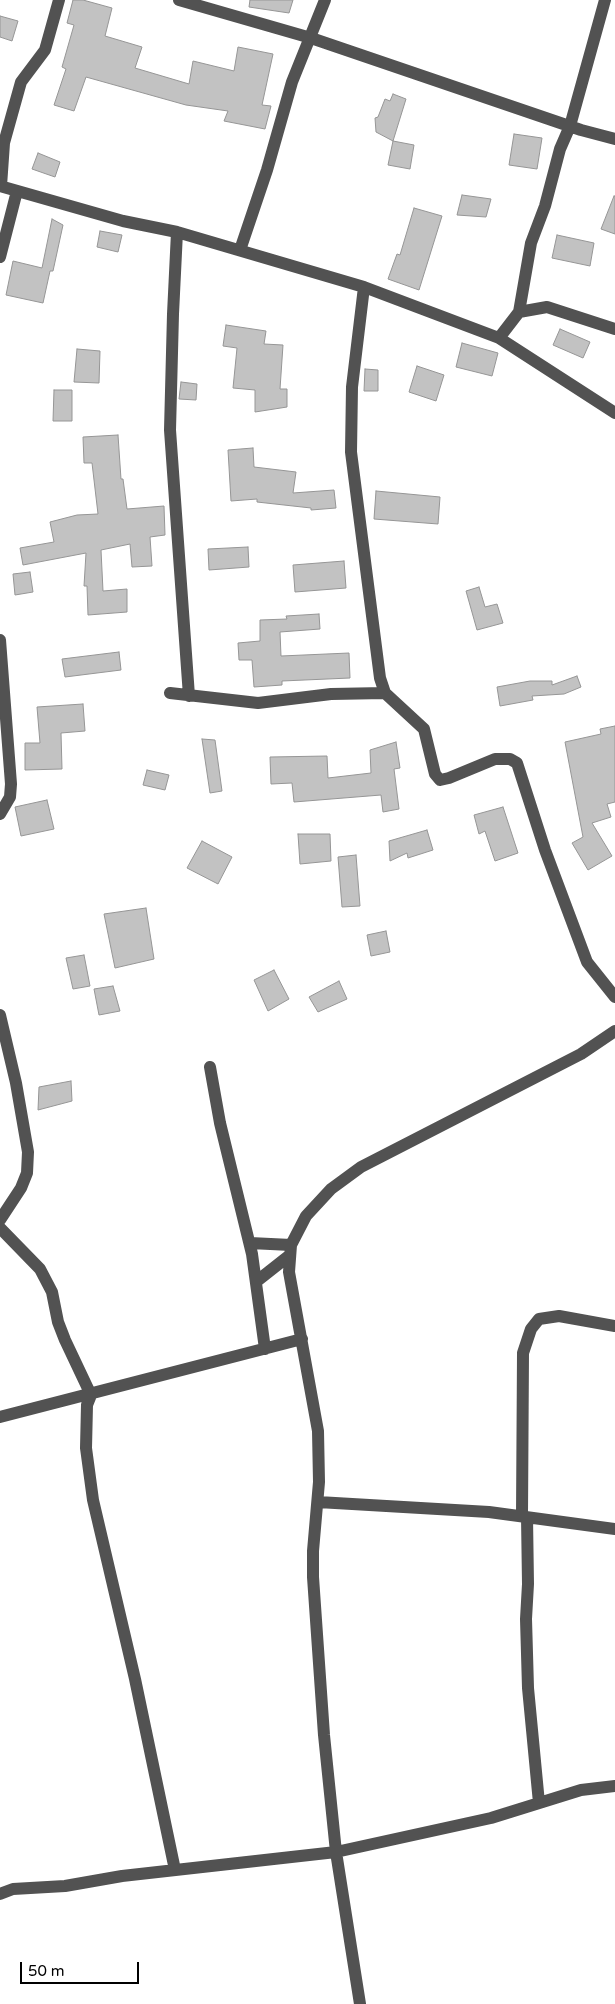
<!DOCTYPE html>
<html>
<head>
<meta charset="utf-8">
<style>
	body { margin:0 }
	#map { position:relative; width:615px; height:2004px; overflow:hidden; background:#fff; font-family:"Varela Round",sans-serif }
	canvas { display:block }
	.scale { position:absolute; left:20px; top:1962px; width:119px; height:22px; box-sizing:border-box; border:2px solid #000; border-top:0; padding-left:6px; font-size:15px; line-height:18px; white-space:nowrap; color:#000; -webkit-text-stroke:4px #fff; paint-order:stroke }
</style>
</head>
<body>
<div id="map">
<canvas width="615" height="2004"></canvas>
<div class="scale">50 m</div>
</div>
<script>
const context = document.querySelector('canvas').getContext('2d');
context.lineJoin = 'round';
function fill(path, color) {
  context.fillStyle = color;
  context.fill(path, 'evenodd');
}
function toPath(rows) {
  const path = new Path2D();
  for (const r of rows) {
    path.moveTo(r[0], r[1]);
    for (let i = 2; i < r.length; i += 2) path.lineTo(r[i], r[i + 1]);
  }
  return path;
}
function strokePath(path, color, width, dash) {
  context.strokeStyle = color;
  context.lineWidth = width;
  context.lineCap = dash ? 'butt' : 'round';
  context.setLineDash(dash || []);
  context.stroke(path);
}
const building = toPath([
	[73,0,83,0,112,8,105,36,142,47,135,68,189,84,193,61,234,71,238,47,273,54,262,105,271,106,265,129,224,121,228,111,186,105,86,77,74,111,54,105,66,69,62,67,74,25,67,23,73,0],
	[250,0,293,0,289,13,249,7,250,0],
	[0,16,18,21,12,41,0,37,0,16],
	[393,94,406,99,393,141,376,132,375,118,378,117,385,99,390,101,393,94],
	[514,134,542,138,537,169,509,165,514,134],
	[393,141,414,145,410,169,388,165,393,141],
	[38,153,60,162,55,177,32,169,38,153],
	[462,195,491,199,486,217,457,215,462,195],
	[614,196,615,196,615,234,601,229,614,196],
	[414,208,442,216,419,290,388,279,397,254,400,255,414,208],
	[52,219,63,225,53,271,50,271,43,303,6,295,13,261,42,268,52,219],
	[100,231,122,235,118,252,97,247,100,231],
	[557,235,594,243,590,266,552,258,557,235],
	[226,325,266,331,264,344,283,345,280,389,287,389,287,407,255,412,255,390,233,388,237,348,223,346,226,325],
	[560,329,590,342,583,358,553,345,560,329],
	[462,343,498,353,492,376,456,367,462,343],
	[77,349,100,351,99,383,74,382,77,349],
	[417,366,444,375,436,401,409,392,417,366],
	[365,369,378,370,378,391,364,391,365,369],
	[181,382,197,384,196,400,179,399,181,382],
	[54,390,72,390,72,421,53,421,54,390],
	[118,435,121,479,123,479,127,509,164,506,165,535,150,537,152,566,132,567,130,544,101,550,103,591,127,589,127,612,88,615,87,586,84,586,86,553,23,565,20,548,54,542,50,522,77,515,98,514,92,463,84,463,83,437,118,435],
	[253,448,254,467,296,472,293,493,334,490,336,508,311,510,311,508,257,502,257,499,231,501,228,450,253,448],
	[376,491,440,497,438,524,374,519,376,491],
	[248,547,249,567,209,570,208,549,248,547],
	[344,561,346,588,295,592,293,565,344,561],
	[30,572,33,592,15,595,13,574,30,572],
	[479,587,485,607,497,604,503,623,477,630,466,591,479,587],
	[319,614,320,629,280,632,281,656,349,653,350,678,282,681,282,685,254,687,252,660,239,660,238,643,260,641,260,620,287,619,286,616,319,614],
	[119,652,121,670,65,677,62,659,119,652],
	[577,676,581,687,564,694,532,696,533,700,500,706,497,687,530,681,552,681,552,685,577,676],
	[83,704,85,731,61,733,62,769,25,770,25,743,40,743,37,707,83,704],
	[615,726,615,802,607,804,611,817,592,823,612,856,588,870,572,843,583,837,565,742,601,734,600,729,615,726],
	[202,739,215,740,222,791,210,793,202,739],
	[396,742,400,768,394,769,399,809,383,812,381,795,294,802,292,783,271,784,270,757,327,756,328,778,371,773,370,750,396,742],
	[147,770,169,775,165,790,143,785,147,770],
	[47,800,54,829,21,836,15,807,47,800],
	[503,807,518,853,495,861,485,831,479,834,474,815,503,807],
	[427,830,433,850,408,858,407,853,390,861,389,841,427,830],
	[298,834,330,834,331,861,300,864,298,834],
	[202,841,232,857,218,884,187,868,202,841],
	[356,855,360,906,342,907,338,857,356,855],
	[146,908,154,959,115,968,104,914,146,908],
	[386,931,390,952,371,956,367,935,386,931],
	[84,955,90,986,73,989,66,958,84,955],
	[274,970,289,999,268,1011,254,980,274,970],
	[339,981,347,999,318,1012,309,997,339,981],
	[113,986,120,1011,99,1015,94,989,113,986],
	[71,1081,72,1101,38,1110,39,1087,71,1081]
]);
const minor = toPath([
	[179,0,311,38,581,130,615,139],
	[0,186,123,221,177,232,364,287,499,338,615,413],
	[1,186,4,143,21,82,45,50,59,0],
	[177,232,173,314,170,430,189,696],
	[240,250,267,170,292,82,325,0],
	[0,257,17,191],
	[364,287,352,387,351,452,380,678,385,693,424,729,435,774,440,780,449,778,495,759,510,759,517,763,545,850,587,962,615,997],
	[519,312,547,307,615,329],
	[499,338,519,312,531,243,545,206,560,149,570,126,605,0],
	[0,640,11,784,10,797,0,814],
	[170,693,258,703,331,694,385,693],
	[0,1015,16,1083,28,1152,27,1173,21,1188,0,1220],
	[210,1067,220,1123,252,1254,265,1349],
	[0,1228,40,1269,52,1292,58,1322,65,1340,91,1395,87,1405,86,1448,93,1500,135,1679,175,1870],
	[250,1243,291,1245],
	[257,1281,290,1255],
	[0,1417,302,1339],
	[318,1502,489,1512,615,1529],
	[522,1515,523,1353,531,1329,539,1319,559,1316,615,1326],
	[527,1517,528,1584,526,1619,528,1688,539,1803],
	[0,1894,13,1889,65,1886,122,1876,336,1852,491,1818,581,1790,615,1786],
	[360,2004,336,1852,324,1735,313,1577,313,1551,319,1482,318,1431,289,1272,291,1245,306,1216,331,1189,361,1167,581,1054,615,1031]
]);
fill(building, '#c2c2c2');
strokePath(building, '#969696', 1);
strokePath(minor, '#525252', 12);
</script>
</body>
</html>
